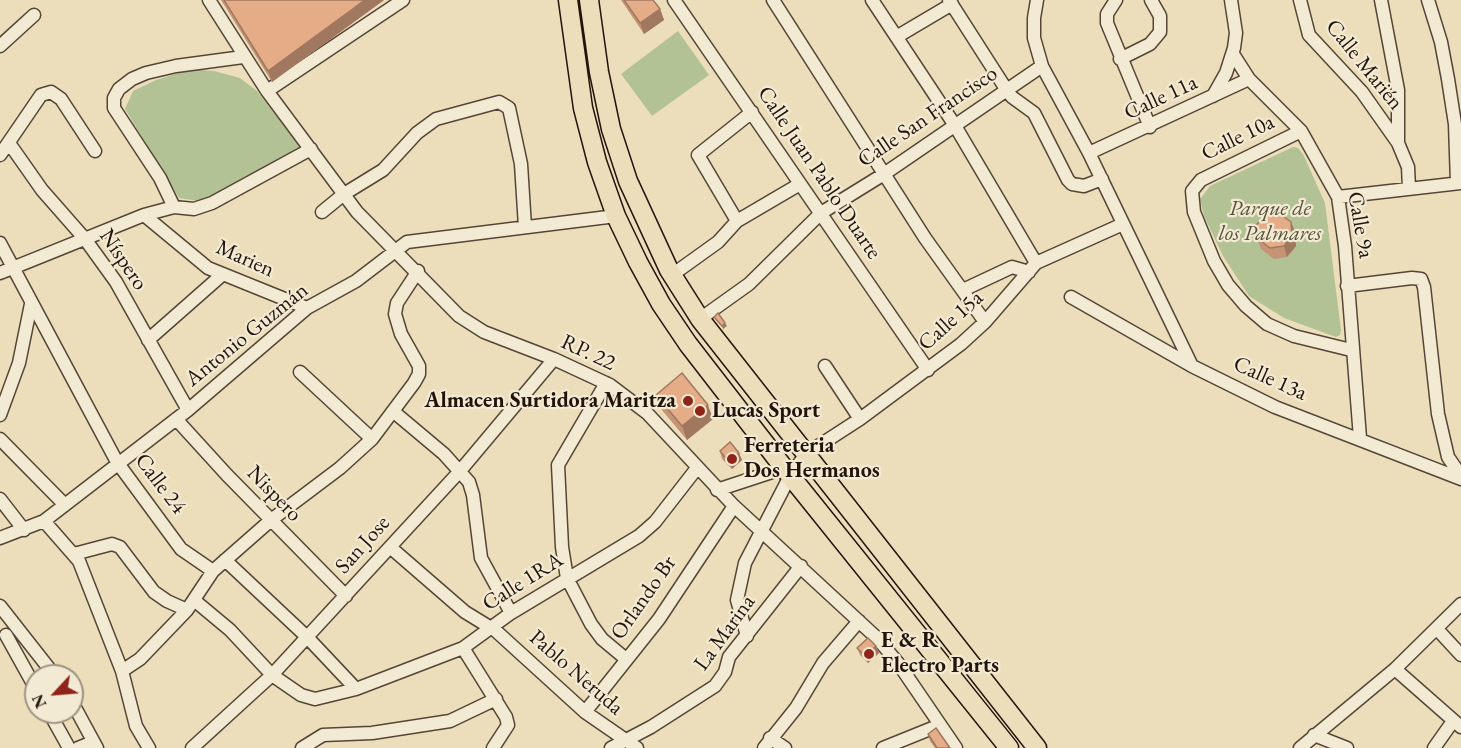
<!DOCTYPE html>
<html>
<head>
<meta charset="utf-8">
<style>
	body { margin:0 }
	#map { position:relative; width:1461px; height:748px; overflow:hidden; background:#ecdebb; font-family:"EB Garamond",serif }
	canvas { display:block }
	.north { position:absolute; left:24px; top:664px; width:60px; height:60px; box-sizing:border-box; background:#f3ead3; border:2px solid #9f9483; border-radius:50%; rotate:244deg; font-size:16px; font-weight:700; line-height:24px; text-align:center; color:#22140b }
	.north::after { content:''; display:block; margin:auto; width:21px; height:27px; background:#8f2418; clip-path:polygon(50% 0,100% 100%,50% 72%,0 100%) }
</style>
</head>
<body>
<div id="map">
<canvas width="1461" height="748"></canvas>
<div class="north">N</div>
</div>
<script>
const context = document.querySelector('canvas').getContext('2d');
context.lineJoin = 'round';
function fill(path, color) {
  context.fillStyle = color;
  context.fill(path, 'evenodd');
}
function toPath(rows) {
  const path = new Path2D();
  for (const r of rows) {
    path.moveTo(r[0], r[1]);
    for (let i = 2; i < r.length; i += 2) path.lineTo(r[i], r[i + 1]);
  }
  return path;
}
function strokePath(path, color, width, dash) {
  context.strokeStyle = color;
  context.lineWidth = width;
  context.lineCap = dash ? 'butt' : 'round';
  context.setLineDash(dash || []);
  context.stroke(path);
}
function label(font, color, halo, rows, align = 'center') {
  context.font = font + ' "EB Garamond",serif';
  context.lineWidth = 4.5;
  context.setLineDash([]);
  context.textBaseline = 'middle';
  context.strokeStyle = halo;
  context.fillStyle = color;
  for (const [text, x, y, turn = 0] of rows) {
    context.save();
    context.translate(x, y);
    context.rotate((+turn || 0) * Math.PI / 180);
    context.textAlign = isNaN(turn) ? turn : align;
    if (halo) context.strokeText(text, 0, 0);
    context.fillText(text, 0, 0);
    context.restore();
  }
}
const green = toPath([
	[678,31,709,75,652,116,621,74],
	[191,69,214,71,240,78,257,91,302,149,205,202,179,198,125,109,133,91,156,80],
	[1293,147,1298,148,1303,154,1325,203,1341,330,1340,335,1336,337,1284,318,1249,296,1223,256,1204,216,1200,199,1210,186]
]);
const street = toPath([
	[209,0,267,91,357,212,459,316,484,332,554,359,610,385,647,413,734,506,877,638,898,663,956,748],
	[674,0,928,370],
	[773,0,925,238,985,322],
	[872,0,954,124,1036,263],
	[949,0,1006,89,1012,97,1034,113,1068,180,1072,184,1084,186,1102,179],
	[1037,0,1034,18,1034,38,1042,66,1089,153,1192,366],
	[1116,0,1107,14,1107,23,1150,127],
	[1300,0,1309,35,1362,92,1398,143,1408,167,1409,188],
	[1381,0,1398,90,1398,143],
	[1428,0,1441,42,1448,79,1455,124,1457,183],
	[898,36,952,4],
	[0,46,34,15],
	[1233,54,1249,79,1301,131,1338,197,1345,246,1360,438],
	[1120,59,1150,44,1160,32,1160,16,1151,0],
	[267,91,403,0],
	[1213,96,1226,73,1234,48,1236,33,1231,0],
	[1301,131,1201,180,1192,191,1194,212,1214,261,1228,285,1246,306,1267,324,1294,336,1351,350],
	[9,143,42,190,85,239,116,282,188,410],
	[1089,153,1249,79],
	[0,155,41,95,51,92,61,99,95,151],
	[1338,197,1461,183],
	[174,207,160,178,114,108,114,98,119,89,132,79,146,73,176,66,243,57],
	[322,212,344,194,383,170,417,133,436,119,499,102,509,108,521,164,525,227],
	[144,215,208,268,307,308],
	[737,221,698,155,752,112],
	[0,243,117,462,181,549,213,571,271,520,340,468,372,439,414,383,419,374,419,366,401,334,395,314,397,303,418,271],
	[0,273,144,215,174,207,194,209,212,203,311,149],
	[672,275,718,242,737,221,800,184],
	[1347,286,1412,278,1421,279,1424,287,1438,414,1448,457,1461,476],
	[963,290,1012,267,1029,272],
	[1071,297,1192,366,1275,407,1461,479],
	[700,319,749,284,821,213,884,174,1042,66],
	[148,340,223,274],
	[825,366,860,419],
	[300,372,372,439],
	[606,383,558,465,562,547,567,578,591,624,602,639,626,659],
	[394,412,444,454,469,482,473,495,481,558,511,613],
	[0,415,19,363,31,304],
	[176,419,227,475,346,596],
	[0,439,65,505],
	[717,490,784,468],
	[0,499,24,530],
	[44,521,79,561,122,671,136,726,149,748],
	[0,538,44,521,188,410,307,308,356,281,407,242,616,216],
	[390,547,465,612,496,631,585,712,637,748],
	[74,554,112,544,120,547,154,592,167,601,187,610],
	[225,560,307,637,356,689,463,648,511,613,639,536,655,522,697,468],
	[194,600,230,630,272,675,301,695,315,699,356,689],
	[0,606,55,676],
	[1437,629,1461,655],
	[6,635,36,689],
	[747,636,737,600,745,563,790,476,806,454,860,419,961,344,985,322,1036,263,1123,224],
	[463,648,506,717,508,725,493,748],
	[1395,669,1461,727],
	[122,671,140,659,187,610,213,571],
	[72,702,97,748],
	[49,712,69,748],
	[585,712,659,619,734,506],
	[1314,735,1347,748],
	[770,738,785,748],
	[78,748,93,742],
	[192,748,272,675,460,471,554,359],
	[302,748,323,735,372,733,450,721,496,699],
	[611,748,651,727,715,686,725,672,729,657,801,566],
	[764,748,796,708,823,663,859,621],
	[883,748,940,725],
	[1300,748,1395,669,1461,604],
	[1434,748,1453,721]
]);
const primary = toPath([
	[568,0,583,108,597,162,616,216,638,262,661,304,688,344,784,468,1009,748],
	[589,0,599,72,611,129,628,181,669,270,700,319,1037,748]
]);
const wall = toPath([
	[221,0,384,0,272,82],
	[621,0,653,0,660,9,664,20,644,34],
	[1291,222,1295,232,1296,246,1287,257,1274,259,1261,249,1257,238],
	[656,395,713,419,687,440,661,409],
	[720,451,739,453,742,460,732,469,722,459],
	[876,646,879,653,868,663,860,655,857,648],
	[928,734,950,748,935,748,930,741]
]);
const shadedWall = toPath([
	[365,0,384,0,272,82,268,71],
	[660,9,664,20,644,34,640,23],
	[1291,222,1295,232,1296,246,1287,257,1284,246],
	[725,323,727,326,723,329,722,326],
	[708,405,713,419,687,440,682,426],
	[739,453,742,460,732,469,729,462],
	[876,646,879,653,868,663,865,656]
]);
const building = toPath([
	[224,0,365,0,268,71,224,0],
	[624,0,653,0,660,9,640,23,624,0],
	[1280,214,1291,222,1292,235,1284,246,1270,248,1257,238,1256,225,1267,215,1280,214],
	[718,313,725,323,722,326,714,317,718,313],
	[682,373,708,405,682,426,656,395,682,373],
	[730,442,739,453,729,462,720,451,730,442],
	[868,638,876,646,865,656,857,648,868,638],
	[936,728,950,748,937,748,928,734,936,728]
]);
const markers = [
	[688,401,6,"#8f2418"],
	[700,411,6,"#8f2418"],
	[732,459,6,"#8f2418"],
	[869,654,6,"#8f2418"]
];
const streetNames = [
	["Calle Marién",1364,65,51],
	["Calle 11a",1161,98,-25],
	["Calle San Francisco",928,117,-34],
	["Calle 10a",1238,138,-26],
	["Calle Juan Pablo Duarte",819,173,56],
	["Calle 9a",1360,225,80],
	["Marien",245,259,24],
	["Níspero",123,260,56],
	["Calle 15a",951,321,-42],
	["Antonio Guzmán",247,335,-39],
	["RP. 22",588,353,25],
	["Calle 13a",1270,379,24],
	["Calle 24",160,484,53],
	["Nispero",274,494,46],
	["San Jose",363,545,-48],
	["Calle 1RA",523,582,-32],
	["Orlando Br",644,598,-55],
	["La Marina",725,633,-54],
	["Pablo Neruda",576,673,41]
];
const parkNames = [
	["Parque de",1270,209],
	["los Palmares",1270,234]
];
const poiNames = [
	["Almacen Surtidora Maritza",676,401,"right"],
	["Lucas Sport",712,411],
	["Ferreteria",744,446],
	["Dos Hermanos",744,471],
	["E & R",881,641],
	["Electro Parts",881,666]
];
fill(green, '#b3c294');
strokePath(street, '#544637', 15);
strokePath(primary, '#22140b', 21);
strokePath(street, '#f3ead3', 12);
strokePath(primary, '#ecdebb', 18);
fill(wall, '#c59475');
fill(shadedWall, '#a0785f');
fill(building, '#e5ac88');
strokePath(building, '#a0785f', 1.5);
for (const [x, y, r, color] of markers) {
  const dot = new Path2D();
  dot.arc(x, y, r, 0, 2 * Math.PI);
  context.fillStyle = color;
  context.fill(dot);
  strokePath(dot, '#f3ead3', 2);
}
label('22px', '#22140b', '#f3ead3', streetNames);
label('italic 22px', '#55513b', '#f3ead3', parkNames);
label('bold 22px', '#22140b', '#f3ead3', poiNames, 'left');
</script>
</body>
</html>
